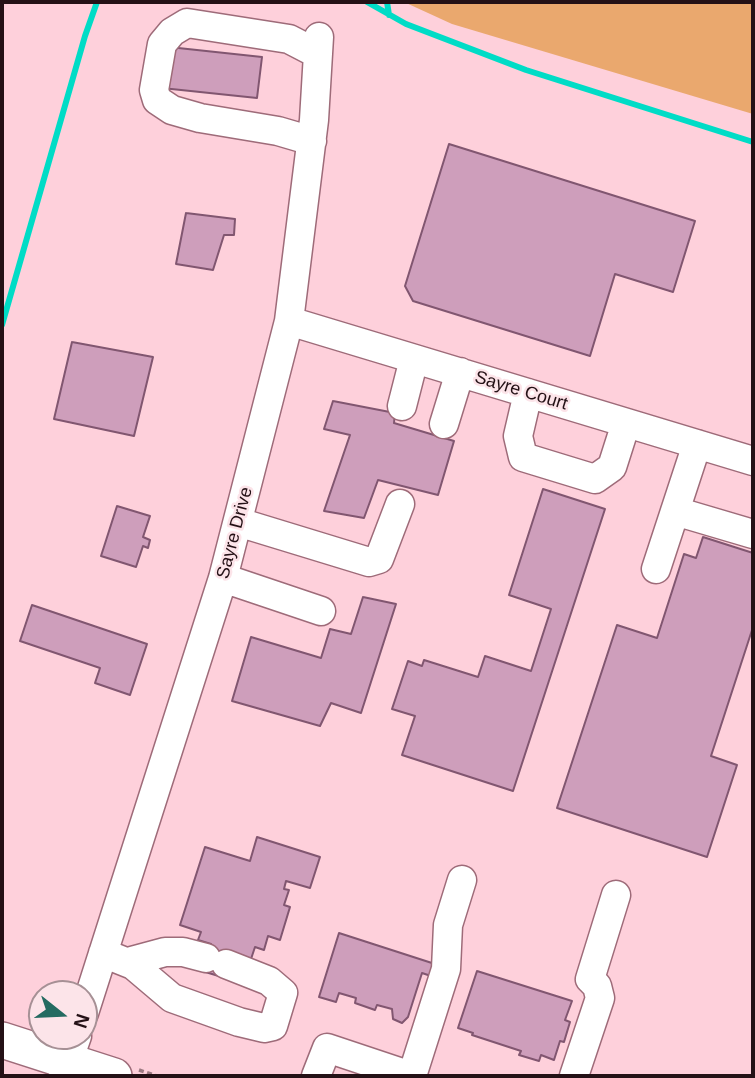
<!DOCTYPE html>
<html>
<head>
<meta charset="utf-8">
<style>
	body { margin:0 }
	#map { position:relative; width:755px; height:1078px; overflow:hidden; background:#fed0db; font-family:Helvetica,sans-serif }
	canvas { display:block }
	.frame { position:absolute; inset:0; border:4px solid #241116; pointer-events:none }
	.north { position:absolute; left:28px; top:980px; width:70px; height:70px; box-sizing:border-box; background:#fce4e9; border:2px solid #a69095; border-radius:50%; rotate:108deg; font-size:19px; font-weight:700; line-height:28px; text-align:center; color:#241116 }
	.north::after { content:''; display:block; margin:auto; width:24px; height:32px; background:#246b61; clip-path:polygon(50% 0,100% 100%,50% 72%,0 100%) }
</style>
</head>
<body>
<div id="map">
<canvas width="755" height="1078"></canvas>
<div class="frame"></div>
<div class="north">N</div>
</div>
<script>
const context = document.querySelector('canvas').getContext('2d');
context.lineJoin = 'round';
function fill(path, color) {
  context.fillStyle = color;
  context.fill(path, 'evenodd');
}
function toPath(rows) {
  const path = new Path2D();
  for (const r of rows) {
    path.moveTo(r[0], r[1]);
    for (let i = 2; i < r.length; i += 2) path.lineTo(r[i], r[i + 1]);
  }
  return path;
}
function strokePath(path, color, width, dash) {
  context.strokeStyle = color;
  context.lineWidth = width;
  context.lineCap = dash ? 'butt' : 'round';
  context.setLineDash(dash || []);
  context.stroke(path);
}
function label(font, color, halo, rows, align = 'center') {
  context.font = font + ' Helvetica,sans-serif';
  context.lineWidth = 5;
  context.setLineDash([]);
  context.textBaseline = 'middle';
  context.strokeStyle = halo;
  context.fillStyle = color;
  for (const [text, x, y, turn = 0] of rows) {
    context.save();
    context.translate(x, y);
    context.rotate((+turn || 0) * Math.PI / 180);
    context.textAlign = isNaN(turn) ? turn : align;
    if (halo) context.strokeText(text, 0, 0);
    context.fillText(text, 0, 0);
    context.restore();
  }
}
const green = toPath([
	[404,2,753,2,753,114,452,24]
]);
const stream = toPath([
	[367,2,406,24,526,70,753,142],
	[387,2,389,15],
	[2,325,85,36,97,2]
]);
const building = toPath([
	[169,47,262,57,257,98,162,88,169,47],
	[449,144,695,221,673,292,615,274,590,356,413,301,405,286,449,144],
	[186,213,235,219,234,235,224,235,213,270,176,264,186,213],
	[72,342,153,357,134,436,54,419,72,342],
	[333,401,395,413,394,423,454,441,438,495,378,480,364,518,324,511,350,435,324,429,333,401],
	[543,489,605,509,513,791,402,755,415,716,392,709,408,661,422,666,424,660,478,677,485,656,531,671,551,609,509,595,543,489],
	[117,506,150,516,143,537,150,540,148,548,143,546,136,567,101,556,117,506],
	[703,537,753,553,753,627,711,756,737,765,707,857,557,808,617,625,657,638,684,554,696,558,703,537],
	[363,597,396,604,361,713,331,703,320,726,232,701,251,637,321,658,330,629,351,634,363,597],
	[32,605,147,644,130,695,95,683,100,668,20,641,32,605],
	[257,837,320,857,310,888,286,881,284,889,289,890,284,905,290,907,280,940,268,936,264,950,255,947,251,959,222,977,202,971,211,944,198,940,201,932,180,925,205,847,250,861,257,837],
	[339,933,435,964,431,976,422,973,408,1017,402,1023,393,1019,392,1009,377,1005,375,1010,355,1003,356,998,339,993,336,1002,319,997,339,933],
	[477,971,572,1001,565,1020,570,1022,564,1042,560,1041,554,1060,541,1055,539,1061,519,1055,521,1051,472,1035,473,1033,458,1028,477,971]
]);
const path = toPath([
	[139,1070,157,1076]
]);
const minor = toPath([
	[312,141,278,131,200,118,172,110,157,100,154,90,162,44,172,32,187,23,289,39,318,54],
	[289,321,753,461],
	[528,393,518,436,523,457,595,479,612,467,626,423],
	[402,406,414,359],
	[444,424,460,372],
	[675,511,753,534],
	[238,522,369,562,379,559,400,504],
	[656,569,697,444],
	[223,578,321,611],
	[103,953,133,965,172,998,239,1022,264,1028,273,1026,283,993,269,981,226,964],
	[128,962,165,952,183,952,206,958],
	[84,1013,223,578,289,321,314,120,319,37],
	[63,1076,77,1036],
	[316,1076,327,1048,411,1076],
	[412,1076,446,969,448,925,462,880],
	[574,1076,600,998,597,986,590,979,616,895]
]);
const major = toPath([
	[2,1040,114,1076]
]);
const streetNames = [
	["Sayre Court",521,391,17],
	["Sayre Drive",235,533,-75]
];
fill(green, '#eaa86e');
strokePath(stream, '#00dcc6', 6);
fill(building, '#ce9ebb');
strokePath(building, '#815670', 2);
strokePath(minor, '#9e6b79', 31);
strokePath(major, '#9e6b79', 38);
strokePath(path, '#9c7a82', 3.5, [5, 3.5]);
strokePath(minor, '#fff', 28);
strokePath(major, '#fff', 35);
label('18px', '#241116', '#fce4e9', streetNames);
</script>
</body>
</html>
